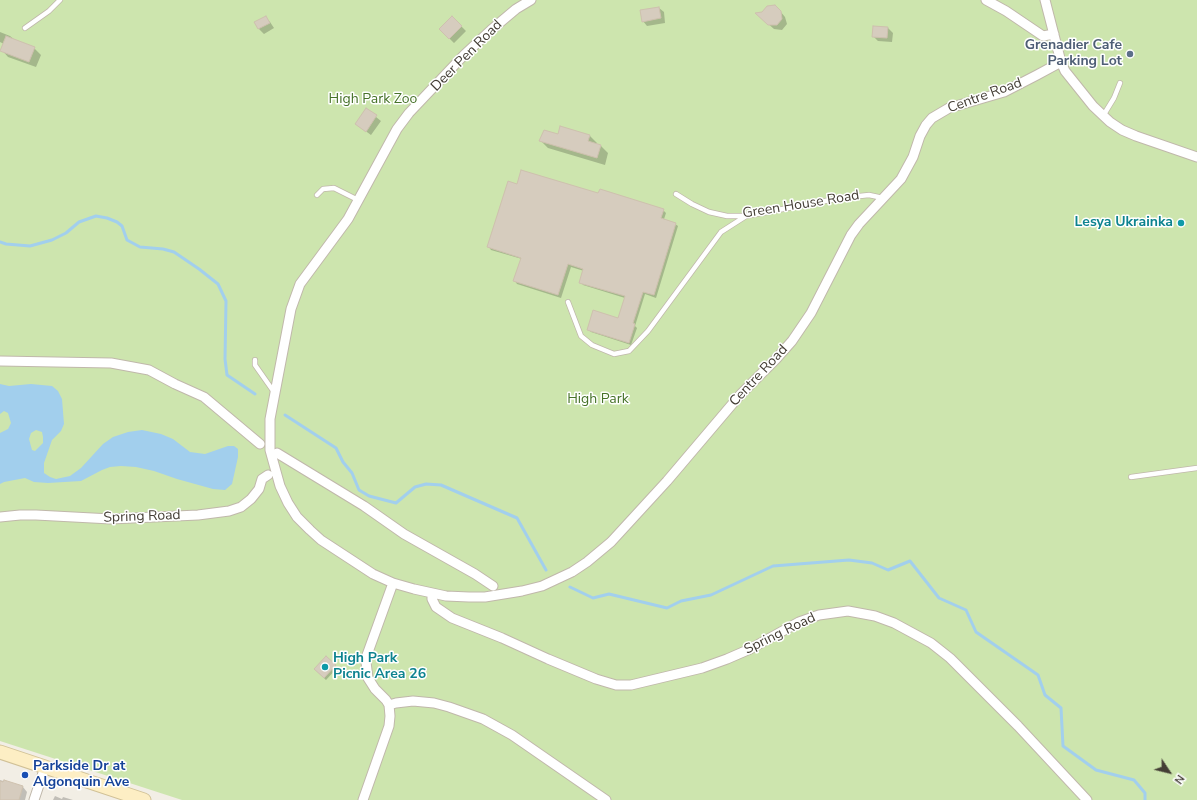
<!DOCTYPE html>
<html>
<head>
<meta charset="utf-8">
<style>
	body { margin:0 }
	#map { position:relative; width:1197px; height:800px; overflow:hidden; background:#f2eee5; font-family:"Nunito Sans",sans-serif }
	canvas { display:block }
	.north { position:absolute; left:1149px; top:752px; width:40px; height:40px; -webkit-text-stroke:3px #fff; paint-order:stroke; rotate:125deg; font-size:11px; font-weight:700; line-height:16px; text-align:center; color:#443e35 }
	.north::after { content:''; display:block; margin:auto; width:14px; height:18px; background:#443e35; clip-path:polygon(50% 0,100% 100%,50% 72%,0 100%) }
</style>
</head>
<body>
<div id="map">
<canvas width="1197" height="800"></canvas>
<div class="north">N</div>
</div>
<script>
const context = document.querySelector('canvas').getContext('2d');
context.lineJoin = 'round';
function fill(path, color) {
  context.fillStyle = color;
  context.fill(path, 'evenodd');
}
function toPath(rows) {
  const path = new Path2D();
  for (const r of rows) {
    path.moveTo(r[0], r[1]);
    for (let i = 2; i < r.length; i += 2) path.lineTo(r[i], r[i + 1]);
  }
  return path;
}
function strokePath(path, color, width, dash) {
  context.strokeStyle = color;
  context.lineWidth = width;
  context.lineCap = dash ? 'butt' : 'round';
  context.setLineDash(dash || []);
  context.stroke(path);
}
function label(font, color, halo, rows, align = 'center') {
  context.font = font + ' "Nunito Sans",sans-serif';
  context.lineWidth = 3;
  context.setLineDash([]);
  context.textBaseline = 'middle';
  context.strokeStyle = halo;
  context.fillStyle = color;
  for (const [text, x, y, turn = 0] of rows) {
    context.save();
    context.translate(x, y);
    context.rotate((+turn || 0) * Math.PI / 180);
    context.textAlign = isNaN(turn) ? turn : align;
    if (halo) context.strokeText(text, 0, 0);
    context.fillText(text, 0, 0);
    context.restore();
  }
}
const green = toPath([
	[0,0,1197,0,1197,800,182,800,0,741]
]);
const water = toPath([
	[0,384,9,386,31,384,52,386,58,391,62,399,64,424,61,431,52,440,44,463,44,473,50,477,56,479,70,476,81,468,103,444,113,437,128,432,142,430,161,434,173,439,190,452,205,454,228,446,234,446,238,449,238,457,232,484,225,490,213,489,177,479,154,471,136,467,121,466,110,467,102,470,81,481,48,483,34,482,25,478,4,482,0,484,0,433,8,429,11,423,8,413,4,411,0,414],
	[36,430,42,432,43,437,43,443,35,451,32,450,29,439,31,433]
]);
const shadow = toPath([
	[659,8,664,12,665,23,647,26,643,21],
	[780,11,785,17,787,24,782,30,774,29,757,14],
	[452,17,466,31,454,43,440,29],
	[266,18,270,22,274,28,264,34,259,29,256,23],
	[874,27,888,28,893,33,892,42,878,41,873,36],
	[0,32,10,36,16,41,34,48,41,55,36,67,8,57,2,50,4,44,0,42],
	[366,109,381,121,371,135,356,124],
	[558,135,590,136,597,143,596,145,601,146,608,153,605,165,548,148,541,141],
	[518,185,599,194,663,210,666,213,664,219,675,224,678,226,656,298,645,294,635,326,637,328,631,345,591,332,588,329,619,320,625,298,583,285,581,282,584,271,571,267,561,298,517,284,515,281,522,259,491,250,489,247],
	[326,658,337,668,326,680,315,669],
	[0,780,23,787,27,792,25,800,0,800],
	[55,796,62,799,63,797,73,800,53,800]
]);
const stream = toPath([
	[0,242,6,244,30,246,52,240,66,233,79,222,96,216,107,218,117,222,122,226,127,240,140,247,163,249,174,252,199,269,218,284,226,301,225,359,227,375,255,394],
	[285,415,336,448,343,462,352,473,359,490,369,496,396,503,415,487,426,484,441,485,517,518,546,570],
	[570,587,593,598,609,594,667,608,681,601,711,595,773,566,849,560,872,563,888,570,910,561,939,598,966,610,976,632,1038,675,1045,695,1061,708,1063,746,1096,770,1134,780,1145,793,1145,800]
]);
const building = toPath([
	[775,5,781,11,782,19,777,25,768,25,755,13,762,12,767,6,775,5],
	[659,7,661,18,642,22,640,10,659,7],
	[266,16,270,23,258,29,254,22,266,16],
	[452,16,462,26,449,39,439,29,452,16],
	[873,26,888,27,887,38,872,37,873,26],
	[6,36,35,47,29,62,0,51,6,36],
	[366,108,377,115,366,132,355,124,366,108],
	[560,126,590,135,588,141,601,145,597,158,539,141,544,130,558,134,560,126],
	[521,170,598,193,600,189,664,209,661,218,676,223,654,295,643,292,633,323,635,324,629,343,587,330,593,310,618,318,625,296,579,283,583,269,568,264,558,295,513,281,521,258,487,247,508,181,517,184,521,170],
	[326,656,336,665,324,678,314,669,326,656],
	[4,780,23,786,19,800,0,800,0,781,3,782,4,780]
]);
const lane = toPath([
	[25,28,49,11,60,0],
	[1103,116,1114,98,1120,83],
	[676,194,692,204,709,212,727,216,746,216,841,198,869,195,883,198],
	[317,195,323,189,334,188,358,200],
	[568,302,581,336,592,345,614,354,629,351,648,331,721,232,746,216],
	[255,360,255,365,274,392],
	[1131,477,1197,468]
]);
const street = toPath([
	[531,0,516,9,491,30,464,55,409,113,397,129,348,219,300,284,291,309,270,419,270,450,280,486,288,503,297,517,310,530,321,540,373,574,393,583,414,589,446,596,469,597,485,597,522,591,542,586,572,572,587,562,611,542,667,481,740,395,776,359,792,341,811,313,851,235,859,224,901,179,913,157,920,136,926,125,932,118,949,108,1004,92,1037,75,1061,62],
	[986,0,1006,11,1043,36,1054,34],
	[1045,0,1061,62,1065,71,1093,106,1110,122,1122,130,1136,136,1197,157],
	[0,361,111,363,149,370,175,384,204,397,260,444],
	[277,453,364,506,404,534,475,574,493,586],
	[0,517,20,515,36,515,111,519,198,515,229,511,241,507,251,499,259,489,262,479,268,475],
	[432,593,432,599,436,607,452,618,502,638,548,659,596,679,616,685,631,685,702,668,727,659,750,649,799,622,819,615,848,611,875,616,894,623,931,643,950,658,1018,726,1087,800],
	[389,705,396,703,413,701,434,703,449,707,483,719,512,735,606,800],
	[34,800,45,767],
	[363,800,389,726,390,716,389,705,386,700,375,689,368,678,366,662,367,655,393,583]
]);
const secondary = toPath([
	[0,752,144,800]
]);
const markers = [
	[1130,54,4,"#5c6f8a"],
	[1181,223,4,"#0f9aa8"],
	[325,667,4,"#0f9aa8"],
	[25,775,4,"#1a4fb4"]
];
const serviceNames = [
	["Grenadier Cafe",1122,46],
	["Parking Lot",1122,62]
];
const streetNames = [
	["Deer Pen Road",467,56,-45],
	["Centre Road",985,96,-20],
	["Green House Road",801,205,-9],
	["Centre Road",759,376,-47],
	["Spring Road",142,517,-2],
	["Spring Road",780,634,-26]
];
const parkNames = [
	["High Park Zoo",373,100],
	["High Park",598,400]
];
const cultureNames = [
	["Lesya Ukrainka",1173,223],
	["High Park",333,659,"left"],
	["Picnic Area 26",333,675,"left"]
];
const transitNames = [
	["Parkside Dr at",33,767],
	["Algonquin Ave",33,783]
];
fill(green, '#cde5ae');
fill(water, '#a2cfed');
fill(shadow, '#0003');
strokePath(stream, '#a2cfed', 3);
fill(building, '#d6ccbe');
strokePath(building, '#cec1ae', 1);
strokePath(lane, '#c0b8ab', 6);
strokePath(street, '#c0b8ab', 11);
strokePath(secondary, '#d1c196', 15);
strokePath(lane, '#fff', 4.5);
strokePath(street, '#fff', 9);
strokePath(secondary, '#fdeec4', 13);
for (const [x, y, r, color] of markers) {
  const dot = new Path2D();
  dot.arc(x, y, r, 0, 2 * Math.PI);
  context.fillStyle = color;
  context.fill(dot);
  strokePath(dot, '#fff', 1.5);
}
label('bold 14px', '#4e5e75', '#fff', serviceNames, 'right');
label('14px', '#443e35', '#fff', streetNames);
label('14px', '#47732a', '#fff', parkNames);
label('bold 14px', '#0d838f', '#fff', cultureNames, 'right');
label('bold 14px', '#164399', '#fff', transitNames, 'left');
</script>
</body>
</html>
